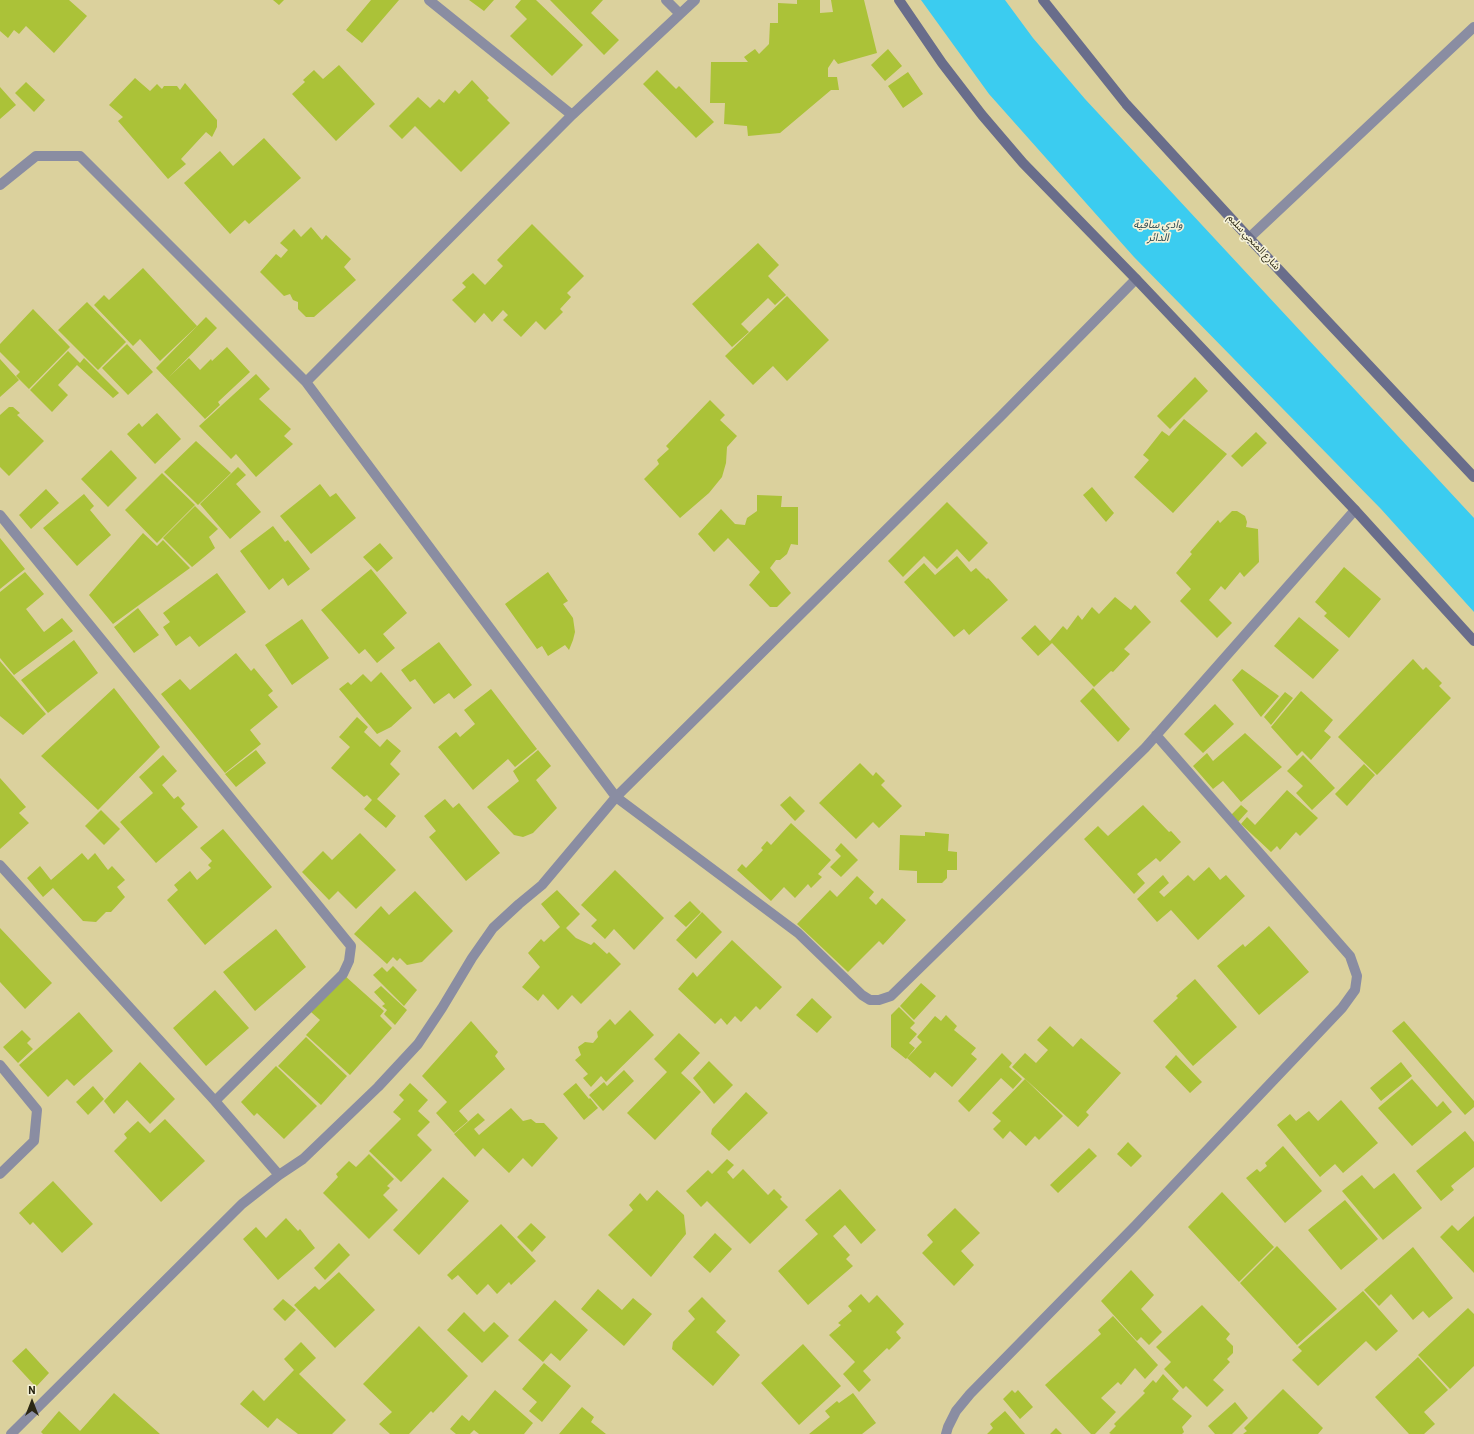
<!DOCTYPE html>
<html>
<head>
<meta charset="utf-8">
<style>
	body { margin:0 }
	#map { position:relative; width:1474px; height:1434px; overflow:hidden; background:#dbd19d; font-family:Barlow,sans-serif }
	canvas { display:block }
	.north { position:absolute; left:12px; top:1382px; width:40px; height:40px; -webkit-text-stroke:3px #f6f2d7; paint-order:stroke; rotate:0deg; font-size:11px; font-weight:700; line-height:16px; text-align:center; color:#2b2713 }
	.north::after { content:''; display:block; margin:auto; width:14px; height:18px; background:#2b2713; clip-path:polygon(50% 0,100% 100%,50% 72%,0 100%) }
</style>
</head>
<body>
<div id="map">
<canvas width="1474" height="1434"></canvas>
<div class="north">N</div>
</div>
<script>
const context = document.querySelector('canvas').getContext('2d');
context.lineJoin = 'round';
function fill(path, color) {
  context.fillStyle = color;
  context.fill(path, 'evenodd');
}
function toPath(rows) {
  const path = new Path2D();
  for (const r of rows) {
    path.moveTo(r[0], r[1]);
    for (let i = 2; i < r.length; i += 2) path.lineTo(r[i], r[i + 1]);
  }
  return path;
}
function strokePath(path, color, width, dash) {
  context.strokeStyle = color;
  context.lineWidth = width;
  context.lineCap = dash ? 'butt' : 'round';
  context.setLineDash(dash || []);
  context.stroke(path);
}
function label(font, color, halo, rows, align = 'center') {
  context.font = font + ' Barlow,"Noto Sans Arabic",sans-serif';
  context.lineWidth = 3.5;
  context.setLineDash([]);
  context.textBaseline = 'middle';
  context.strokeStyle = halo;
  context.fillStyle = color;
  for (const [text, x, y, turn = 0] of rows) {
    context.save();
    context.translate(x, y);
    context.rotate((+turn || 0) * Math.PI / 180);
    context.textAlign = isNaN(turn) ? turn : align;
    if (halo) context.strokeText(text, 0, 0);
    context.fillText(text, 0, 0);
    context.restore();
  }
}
const water = toPath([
	[921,0,1005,0,1033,38,1085,99,1474,518,1474,612,1381,509,1134,257,989,94]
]);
const building = toPath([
	[0,0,69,0,87,16,54,53,26,26,19,34,14,30,8,38,0,31],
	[273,0,284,0,279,5],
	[371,0,399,0,362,43,346,30],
	[469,0,494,0,484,11],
	[521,0,536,0,583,45,552,76,510,36,527,19,515,7],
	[550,0,603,0,591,13,619,40,604,55],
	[797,0,820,0,820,13,833,12,831,0,864,0,877,53,838,64,834,59,828,68,828,77,837,77,839,90,831,90,780,133,748,136,747,126,724,124,725,103,710,103,711,62,748,62,744,57,755,49,759,54,769,44,770,23,778,23,778,3,797,4],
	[888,49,902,66,885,81,871,65],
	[339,65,375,104,336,141,292,94,305,82,303,80,314,70,323,79],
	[657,70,676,89,679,86,714,122,696,138,643,84],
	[908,72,923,94,903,108,888,86],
	[135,78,150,91,157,84,162,89,164,86,177,86,180,90,185,83,217,120,217,127,212,137,206,132,181,159,186,164,168,179,118,121,123,117,109,105],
	[472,80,489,98,487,100,510,123,461,172,415,126,402,139,389,126,418,97,430,108,439,99,444,103,455,90,459,94],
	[26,82,45,100,34,112,15,93],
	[0,87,16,105,0,119],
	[264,138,301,178,249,224,245,220,230,234,184,183,220,151,233,166],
	[532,224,584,276,567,293,571,297,560,309,563,312,545,330,536,321,521,337,503,320,508,315,503,310,492,322,484,313,475,323,452,300,466,287,462,283,473,273,485,285,503,266,497,260],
	[311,227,322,240,326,235,351,259,344,267,356,280,314,317,306,317,298,309,298,302,293,300,290,294,284,296,260,272,276,254,281,258,288,250,280,243,294,229,301,237],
	[758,243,779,265,768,276,786,295,775,305,768,298,741,324,749,332,732,347,692,304],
	[143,268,197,326,160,361,140,339,133,346,94,305,104,295,109,300],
	[787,296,829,340,787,381,773,366,753,385,725,356],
	[87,302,126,342,98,370,58,330],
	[33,309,70,347,29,389,16,376,20,372,0,352,0,344],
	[206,317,217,328,169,377,189,358,200,370,211,359,212,361,227,347,250,372,218,402,220,405,205,419,156,368],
	[127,344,153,372,128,395,102,368],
	[68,351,80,363,84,358,119,393,113,398,77,365,58,385,68,395,52,412,30,390],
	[0,359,19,380,0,397],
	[256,374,270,389,259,399,291,429,284,436,293,444,256,477,236,454,231,459,199,426],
	[1195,377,1208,391,1170,429,1157,416],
	[710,400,725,415,720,420,737,436,727,447,726,463,722,477,709,493,680,518,644,479,659,464,657,460,669,449,666,446],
	[9,407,13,407,20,413,17,415,44,441,9,476,0,467,0,415],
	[157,413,181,439,155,464,127,434,139,423,142,427],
	[1184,419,1227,454,1173,513,1134,477,1149,460,1143,455,1162,431,1169,436],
	[1256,432,1267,443,1242,467,1231,456],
	[196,441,231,473,198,505,164,472],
	[111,450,137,478,108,507,81,479],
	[238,467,246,475,236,484,261,512,230,539,200,504],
	[162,473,195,505,157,543,125,510],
	[320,484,330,497,336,493,356,518,311,554,280,516],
	[1092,487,1114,513,1106,522,1083,495],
	[46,489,59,503,31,529,19,515],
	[84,494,94,506,90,510,111,535,77,566,43,528],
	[757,495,782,496,781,507,798,507,798,545,791,544,787,554,780,560,776,560,770,568,791,593,777,607,770,607,749,585,760,572,728,538,714,552,698,534,721,509,735,524,745,525,747,518,757,511],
	[947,502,988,543,969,562,957,549,937,569,924,556,903,577,888,561],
	[195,506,218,529,209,537,215,548,192,567,163,538],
	[1232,511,1237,511,1245,516,1247,522,1246,527,1258,529,1259,562,1244,577,1240,572,1225,590,1221,586,1209,600,1232,623,1217,638,1180,601,1191,589,1176,573,1192,554,1190,552,1218,520,1220,523],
	[273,526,285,542,288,540,310,569,288,586,283,578,269,590,240,551],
	[143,533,157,546,163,540,190,568,113,624,89,595],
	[0,538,25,569,0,589],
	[380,543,393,558,377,572,363,557],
	[957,556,971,572,976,568,987,579,988,578,1008,600,969,635,964,629,954,637,904,582,924,563,935,575],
	[1344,567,1381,599,1349,638,1324,616,1327,613,1315,602],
	[371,569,407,613,383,634,395,648,377,663,365,649,359,654,321,610],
	[25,572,44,594,26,609,44,632,62,618,73,631,14,675,0,658,0,592],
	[548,572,568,601,563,604,573,618,575,632,573,640,569,650,565,645,548,656,542,646,537,649,505,604],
	[217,573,246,612,199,647,190,636,176,646,163,627,170,622,163,613],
	[1115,597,1131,610,1135,605,1151,622,1124,649,1130,654,1113,672,1111,671,1094,687,1052,643,1038,656,1021,638,1035,625,1050,641,1063,626,1067,630,1078,615,1082,620,1092,607,1099,614],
	[138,608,159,635,134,653,114,627],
	[1299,617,1339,650,1313,679,1274,646],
	[302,619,329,658,292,685,265,645],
	[74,640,98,673,48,713,21,680],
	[439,642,472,685,454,699,449,693,434,704,415,679,410,682,401,670],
	[236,653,251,671,254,668,273,691,268,695,278,707,250,730,261,744,225,773,161,694,180,679,190,690],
	[1413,659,1423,670,1426,667,1442,683,1439,686,1451,698,1377,775,1338,737],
	[0,661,46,714,23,735,0,716],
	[1242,669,1279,696,1261,717,1232,680],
	[381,672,412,708,391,727,377,734,339,689,348,682,351,685,363,674,371,682],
	[114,688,160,747,98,810,41,756],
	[1093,688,1130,729,1118,742,1080,701],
	[491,689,537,749,515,767,508,759,473,790,438,747,456,732,460,737,475,724,464,710],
	[1301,691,1333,720,1324,731,1331,737,1311,760,1302,751,1297,756,1271,727],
	[1285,692,1293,698,1271,725,1264,717],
	[1215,704,1234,724,1203,753,1184,734],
	[357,717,368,727,364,732,380,747,387,739,401,751,390,764,400,774,377,799,396,816,386,828,364,809,372,800,367,795,364,797,331,768,350,747,339,737],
	[1245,733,1282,767,1241,802,1223,781,1213,789,1193,766,1207,753,1213,761],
	[256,750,266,763,236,787,225,774],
	[538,750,551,766,536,780,557,808,533,833,523,837,514,835,487,807,519,781,513,771],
	[163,755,177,771,162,785,174,799,178,796,185,804,181,808,198,827,156,863,120,822,153,793,139,777],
	[1303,755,1335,788,1312,810,1296,793,1303,786,1287,771],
	[860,763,873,776,876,772,885,781,881,785,902,806,879,828,873,822,856,839,819,803],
	[1364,764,1375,775,1347,806,1335,794],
	[0,778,26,807,19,813,29,823,0,849],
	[1287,790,1318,818,1300,836,1296,832,1280,850,1277,846,1271,852,1241,824,1247,817,1255,825],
	[790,796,805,811,795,821,780,805],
	[445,799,453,808,459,803,500,853,466,881,429,837,436,831,424,816],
	[1143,805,1169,832,1171,831,1181,842,1160,862,1156,858,1137,874,1145,883,1134,894,1084,839,1098,826,1108,836],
	[1241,805,1248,811,1238,822,1231,815],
	[101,810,120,829,104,845,85,826],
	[791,823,831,860,818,874,822,877,811,888,808,884,795,898,784,887,771,901,737,870,742,864,746,868,763,850,761,848,767,841,771,845],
	[223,829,272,887,205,945,167,900,178,890,174,885,190,871,197,880,211,868,208,865,212,861,200,848],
	[925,832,949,834,948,851,957,852,957,870,947,870,947,878,942,883,917,883,917,871,899,870,900,835,925,836],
	[360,833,396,870,356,909,338,891,329,900,302,872,323,851,332,860],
	[841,843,858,860,841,877,830,867,841,856,835,850],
	[82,853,88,860,95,853,108,870,112,866,125,880,117,887,125,897,111,912,106,912,96,922,83,921,53,888,43,897,27,878,40,866,51,880],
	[1209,867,1220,880,1226,875,1245,896,1198,940,1171,910,1157,922,1137,899,1163,875,1169,883,1159,892,1164,897,1188,875,1194,881],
	[615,870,664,918,634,950,614,929,605,939,591,926,597,920,581,905],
	[857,876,874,892,869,898,876,905,882,898,906,920,883,945,879,941,848,972,797,924,830,890,837,897],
	[557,890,580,914,566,928,576,938,591,945,594,942,607,954,609,952,621,964,581,1004,572,995,558,1010,543,994,538,1001,522,987,540,967,528,953,541,939,544,942,560,927,541,904],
	[415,891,453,931,422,962,407,965,400,958,397,961,393,957,387,964,354,934,381,906,389,915],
	[690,901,701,912,686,927,674,916],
	[702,912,722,932,696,959,676,940],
	[1269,926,1309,972,1259,1015,1217,966,1243,944,1245,947],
	[0,928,52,983,25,1009,0,982],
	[276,929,306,967,255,1011,223,972],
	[732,940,782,987,760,1010,756,1006,741,1022,735,1016,727,1025,721,1018,715,1024,678,989,693,972,697,977],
	[393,966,417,990,404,1006,373,975,382,967,387,972],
	[344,975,384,1011,380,1016,392,1028,350,1075,306,1035,320,1020,311,1012],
	[1195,979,1237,1027,1193,1066,1153,1021,1178,998,1176,996],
	[921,983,936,996,914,1020,900,1006],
	[381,986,407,1010,395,1025,384,1014,387,1010,382,1006,385,1004,374,992],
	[215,990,249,1028,206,1066,173,1028],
	[812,998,832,1017,817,1033,796,1015],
	[899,1007,915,1023,910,1028,917,1034,909,1043,915,1048,906,1059,891,1047,891,1015],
	[630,1010,654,1035,606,1082,601,1076,591,1087,583,1078,588,1074,575,1060,581,1055,578,1047,585,1042,593,1043,598,1037,597,1032,610,1019,615,1025],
	[79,1012,113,1051,74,1086,67,1079,48,1097,19,1065],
	[946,1015,957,1026,954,1030,976,1048,971,1054,977,1059,952,1087,935,1072,930,1078,907,1058,922,1042,917,1037,935,1016,941,1021],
	[471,1021,498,1052,495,1056,505,1069,459,1111,468,1121,454,1133,436,1113,447,1102,422,1076],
	[1404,1021,1474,1101,1474,1107,1465,1115,1392,1031],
	[1050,1026,1073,1047,1081,1038,1121,1073,1086,1112,1089,1115,1078,1127,1012,1067,1025,1053,1036,1063,1048,1050,1037,1040],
	[22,1030,31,1039,27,1043,33,1049,18,1063,3,1047],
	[679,1033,700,1053,681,1073,701,1092,655,1140,627,1113,667,1072,654,1059],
	[306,1037,347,1076,321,1105,278,1066],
	[1002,1053,1012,1063,1009,1067,1022,1079,1013,1089,1001,1078,969,1112,958,1101],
	[1176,1055,1202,1082,1190,1093,1165,1067],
	[709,1061,733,1085,714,1104,693,1078],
	[140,1062,175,1099,150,1124,127,1100,114,1114,104,1101],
	[1401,1062,1412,1076,1381,1101,1370,1088],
	[276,1066,317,1106,284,1139,257,1113,254,1116,241,1102],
	[624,1070,634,1081,603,1111,589,1095,604,1082,607,1086],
	[1025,1079,1063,1116,1039,1140,1035,1136,1026,1146,1010,1131,1003,1139,993,1129,1001,1121,992,1113],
	[1412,1079,1437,1107,1443,1101,1452,1112,1412,1146,1378,1108],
	[410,1083,428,1100,418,1111,430,1122,417,1135,432,1150,401,1182,369,1151,401,1119,393,1112,404,1100,399,1095],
	[576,1083,589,1099,590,1098,598,1108,584,1120,563,1094],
	[93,1086,104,1099,88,1115,76,1102],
	[746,1092,768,1113,729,1151,711,1134,712,1129],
	[1341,1100,1378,1143,1343,1173,1335,1164,1320,1177,1277,1125,1290,1114,1296,1121,1309,1111,1318,1121],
	[511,1108,523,1121,531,1119,536,1123,544,1123,558,1138,532,1167,523,1158,509,1173,483,1148,475,1157,454,1134,478,1113,485,1120,474,1129,479,1135],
	[165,1119,205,1161,161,1202,114,1151,127,1138,124,1134,138,1121,150,1133],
	[1465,1131,1474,1142,1474,1167,1451,1186,1454,1190,1441,1201,1416,1171],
	[1128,1142,1142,1156,1131,1167,1117,1154],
	[1283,1146,1322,1191,1285,1223,1246,1178,1257,1169,1260,1172,1267,1166,1265,1163],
	[1089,1148,1097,1156,1058,1193,1050,1185],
	[369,1154,394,1179,387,1186,390,1188,383,1195,398,1210,369,1239,323,1193,338,1177,336,1174,349,1161,356,1167],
	[727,1159,734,1165,727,1172,733,1179,743,1169,768,1195,774,1189,782,1197,780,1199,788,1207,750,1244,707,1201,701,1207,686,1191,708,1170,712,1174],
	[1394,1173,1422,1208,1383,1240,1342,1191,1362,1175,1374,1189],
	[443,1177,469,1201,419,1255,393,1230],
	[53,1181,93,1224,62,1253,33,1222,30,1225,19,1213],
	[840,1189,876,1230,861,1244,845,1225,833,1236,850,1255,846,1259,853,1266,808,1305,778,1271,818,1234,805,1220],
	[657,1190,684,1215,686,1234,651,1277,608,1235,633,1210,629,1205,640,1193,647,1201],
	[1222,1192,1274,1247,1239,1282,1188,1227],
	[1345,1200,1378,1239,1341,1270,1308,1230],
	[955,1208,980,1233,961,1251,974,1265,954,1286,922,1253,933,1242,927,1235],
	[1474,1216,1474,1273,1440,1237,1452,1225,1458,1231],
	[286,1218,298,1231,300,1229,315,1248,278,1280,243,1239,256,1227,266,1238],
	[531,1223,546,1237,532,1252,517,1237],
	[501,1224,536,1261,511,1285,509,1282,497,1294,488,1284,477,1295,458,1275,452,1280,447,1275],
	[715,1233,732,1249,710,1273,693,1257],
	[339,1243,350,1255,325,1280,314,1268],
	[1277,1246,1337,1309,1297,1345,1240,1283],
	[1413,1247,1453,1298,1429,1318,1423,1311,1413,1320,1391,1294,1379,1306,1364,1290],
	[1131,1270,1154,1295,1141,1309,1162,1332,1149,1345,1141,1337,1137,1341,1101,1301],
	[339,1272,375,1310,335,1348,294,1305,315,1286,319,1290],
	[598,1289,622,1310,633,1298,652,1314,624,1346,581,1309],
	[1363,1291,1398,1331,1376,1351,1366,1341,1318,1386,1292,1360,1302,1351,1298,1347],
	[861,1294,869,1303,877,1295,904,1324,896,1332,901,1338,889,1350,887,1348,863,1371,871,1380,859,1392,843,1374,855,1362,829,1335,841,1325,838,1323,852,1311,848,1306],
	[702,1297,726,1321,716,1332,740,1355,713,1386,672,1349,673,1342,695,1319,688,1311],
	[283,1299,296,1310,285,1321,273,1309],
	[555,1300,588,1330,560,1361,551,1353,543,1362,518,1340],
	[1202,1305,1230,1334,1226,1339,1233,1346,1233,1353,1227,1359,1230,1362,1213,1380,1224,1390,1207,1407,1186,1386,1183,1389,1164,1369,1171,1362,1156,1347],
	[1468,1308,1474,1314,1474,1366,1450,1389,1418,1355],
	[464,1312,484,1332,494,1322,509,1336,482,1363,447,1330],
	[1113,1316,1158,1365,1145,1379,1135,1368,1121,1385,1118,1382,1101,1398,1116,1412,1095,1434,1091,1434,1045,1385,1101,1334,1098,1330],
	[419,1326,468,1376,433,1413,431,1411,409,1434,390,1434,379,1424,392,1412,363,1384],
	[301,1342,316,1358,299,1374,346,1420,332,1434,298,1434,277,1418,268,1428,240,1404,253,1390,264,1401,294,1370,284,1359],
	[803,1344,841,1386,799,1425,761,1383],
	[26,1348,49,1373,36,1387,12,1361],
	[1418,1357,1448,1390,1424,1412,1435,1424,1424,1434,1409,1434,1375,1397],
	[544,1363,571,1386,542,1422,529,1411,537,1402,522,1389],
	[1163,1374,1179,1391,1172,1399,1192,1416,1182,1427,1184,1432,1182,1434,1111,1434,1109,1433,1116,1426,1114,1424,1145,1393,1143,1391,1153,1380,1156,1383],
	[1283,1389,1323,1428,1318,1434,1243,1434,1247,1431,1244,1428],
	[495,1390,533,1423,524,1434,479,1434,474,1430,470,1434,456,1434,450,1429,462,1415,469,1421],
	[1012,1390,1015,1393,1018,1390,1033,1407,1020,1419,1003,1399],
	[114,1393,160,1434,43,1434,41,1432,59,1411,80,1431],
	[853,1393,876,1423,862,1434,809,1434,830,1417,825,1411,837,1401,839,1403],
	[1235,1402,1248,1418,1232,1434,1215,1434,1208,1426],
	[582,1407,594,1417,591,1422,606,1434,559,1434],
	[1005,1411,1025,1434,987,1434,993,1428,990,1424],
	[1056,1428,1062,1434,1050,1434]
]);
const street = toPath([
	[429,0,572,115],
	[666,0,680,14],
	[0,185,36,156,80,156,306,382,616,797,542,885,519,904,493,928,472,958,442,1008,418,1044,378,1087,303,1159,279,1175,242,1204,11,1434],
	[1249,238,1474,27],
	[1136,279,1001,416,616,797,798,933,862,995,870,1000,879,1000,891,996,1145,748,1355,510],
	[306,382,572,115,695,0],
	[0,515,351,946,349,961,343,974,215,1101],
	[0,865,215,1101,279,1175],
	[0,1065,37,1110,34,1141,0,1174],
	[946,1434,948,1427,956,1411,970,1394,1136,1225,1342,1008,1355,990,1357,976,1350,956,1156,735]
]);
const secondary = toPath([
	[899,0,942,63,982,115,1023,163,1136,279,1355,510,1474,641],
	[1043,0,1126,104,1249,238,1474,477]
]);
const streetNames = [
	["شارع المنجي سليم",1254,242,47]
];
const waterNames = [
	["وادي ساقية",1158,224],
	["الدائر",1158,237]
];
fill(water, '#3bccf0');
fill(building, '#abc238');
strokePath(street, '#8a8da2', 10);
strokePath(secondary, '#696d8b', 10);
label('10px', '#2b2713', '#f6f2d7', streetNames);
label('italic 11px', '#304d56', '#f6f2d7', waterNames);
</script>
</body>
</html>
